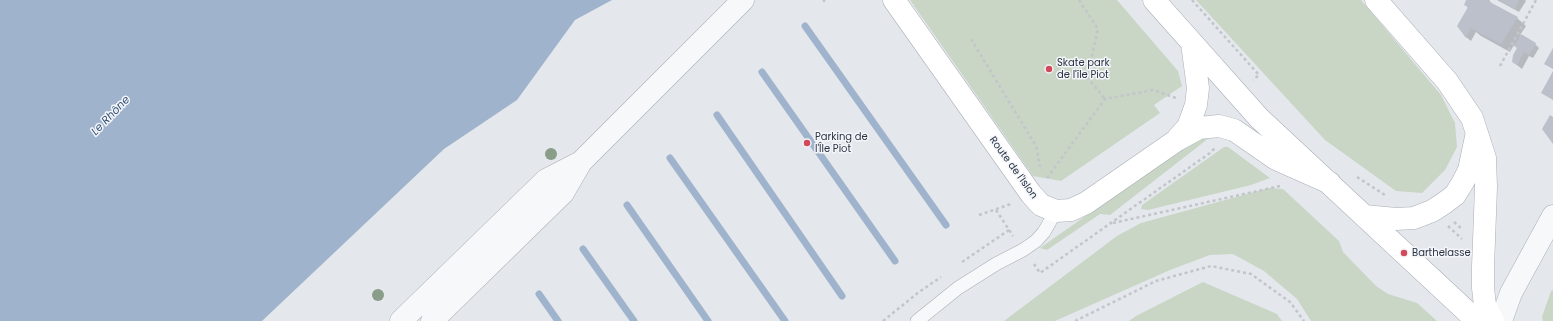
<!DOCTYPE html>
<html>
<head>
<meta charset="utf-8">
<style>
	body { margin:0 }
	canvas { display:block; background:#e4e7ec }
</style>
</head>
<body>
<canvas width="1553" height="321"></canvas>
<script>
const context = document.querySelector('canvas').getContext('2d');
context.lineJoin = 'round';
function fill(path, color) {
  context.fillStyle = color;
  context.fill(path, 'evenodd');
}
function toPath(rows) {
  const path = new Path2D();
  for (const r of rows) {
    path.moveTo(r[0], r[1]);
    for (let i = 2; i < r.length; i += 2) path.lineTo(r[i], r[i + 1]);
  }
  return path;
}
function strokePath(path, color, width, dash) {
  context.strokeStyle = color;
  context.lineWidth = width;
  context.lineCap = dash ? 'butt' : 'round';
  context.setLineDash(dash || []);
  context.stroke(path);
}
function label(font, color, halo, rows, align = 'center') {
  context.font = font + ' Poppins,sans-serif';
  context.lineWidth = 3;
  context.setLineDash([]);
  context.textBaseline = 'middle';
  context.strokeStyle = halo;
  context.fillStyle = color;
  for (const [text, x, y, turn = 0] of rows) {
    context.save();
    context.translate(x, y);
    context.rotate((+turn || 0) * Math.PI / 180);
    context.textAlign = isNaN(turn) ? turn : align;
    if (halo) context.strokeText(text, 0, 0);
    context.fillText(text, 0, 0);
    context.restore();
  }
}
const green = toPath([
	[910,0,1117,0,1178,71,1182,86,1154,105,1160,113,1061,181,1033,176],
	[1196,0,1361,0,1441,95,1455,123,1457,147,1445,170,1422,193,1396,191,1325,140],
	[1209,138,1110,215,1100,214,1047,250,1040,248,1194,140],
	[1224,147,1228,147,1270,178,1251,185,1148,210,1141,209,1142,205],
	[1269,188,1283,189,1339,241,1343,252,1376,286,1388,294,1417,303,1437,321,1311,321,1297,299,1264,271,1233,254,1210,255,1170,270,1055,321,1004,321,1117,236,1141,223],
	[1203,282,1277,314,1282,321,1129,321,1136,316],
	[1553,290,1553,321,1543,321,1542,317,1551,291]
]);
const water = toPath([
	[0,0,612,0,575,20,517,100,444,149,262,321,0,321]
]);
const shadow = toPath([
	[1468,0,1489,0,1492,4,1517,18,1526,26,1520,35,1535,44,1539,48,1533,58,1529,56,1522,69,1513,62,1518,48,1514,45,1510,52,1481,36,1476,32,1471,41,1466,37,1468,8,1465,4],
	[1497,0,1525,0,1526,1,1519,12]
]);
const stream = toPath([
	[805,26,946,225],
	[762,72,895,261],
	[717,115,842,296],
	[670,158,785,321],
	[627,205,708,321],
	[583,249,634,321],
	[539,294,558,321]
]);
const building = toPath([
	[1466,0,1486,0,1518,17,1501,44,1471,28,1466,38,1457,26,1468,7,1464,5],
	[1499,0,1519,0,1515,9],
	[1521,34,1536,43,1529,55,1524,52,1517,65,1512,62,1513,55,1517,48,1514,46],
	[1553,48,1553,69,1544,64],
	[1553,71,1553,100,1541,93],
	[1550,115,1553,117,1553,144,1542,129]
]);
const path = toPath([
	[824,0,824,2],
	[1079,0,1098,29,1087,77,1105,99],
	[1192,0,1259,75,1253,80],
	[971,39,1036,146,1040,167],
	[1500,66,1536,0],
	[1357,177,1385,195],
	[1047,178,1105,99,1153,90,1176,98],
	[996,210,1013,236],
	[979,215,1011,204],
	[1454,222,1462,229],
	[1113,223,1280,186],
	[1448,226,1462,239],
	[962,262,1009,230],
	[1034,264,1040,273,1210,153,1215,148],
	[883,321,919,292,941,277],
	[1075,321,1156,281,1211,266,1251,274,1290,302,1304,321]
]);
const lane = toPath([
	[917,321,958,288,996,264,1023,250,1036,241,1044,232,1056,211]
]);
const street = toPath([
	[401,321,546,180,581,162],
	[432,321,563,193,581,162,743,0],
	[1501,321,1511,293,1553,216]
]);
const secondary = toPath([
	[894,0,1031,194,1041,205,1056,211,1071,210,1086,203,1177,140,1199,128,1219,126,1234,130,1276,159,1330,183],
	[1154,0,1259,118,1477,321],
	[1376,0,1447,81,1472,118,1485,158,1486,187,1483,267,1483,288,1485,305,1493,321],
	[1178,138,1188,127,1196,105,1198,88,1192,43],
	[1364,216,1396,219,1414,218,1432,211,1443,204,1455,195,1463,182,1469,170,1476,137]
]);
const trees = [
	[551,154],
	[378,295]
];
const markers = [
	[1049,69,4,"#d1495b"],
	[807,143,4,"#d1495b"],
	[1404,253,4,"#d1495b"]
];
const poiNames = [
	["Skate park",1057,63],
	["de l'île Piot",1057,75],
	["Parking de",815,137],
	["l'Île Piot",815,149],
	["Barthelasse",1412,253]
];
const streetNames = [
	["Route de l'Islon",1013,168,54]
];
const waterNames = [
	["Le Rhône",111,116,-46]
];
fill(green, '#c9d6c5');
fill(water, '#9fb4cc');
fill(shadow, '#0003');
strokePath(stream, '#9fb4cc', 7);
fill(building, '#bbc0ca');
strokePath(lane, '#a9aeb7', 14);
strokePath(street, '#a9aeb7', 23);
strokePath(secondary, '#a9aeb7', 23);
strokePath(path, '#c2c5cb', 2.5, [3, 3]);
strokePath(lane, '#f7f8fa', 13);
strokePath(street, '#f7f8fa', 22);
strokePath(secondary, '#fff', 22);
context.fillStyle = '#899d89';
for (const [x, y] of trees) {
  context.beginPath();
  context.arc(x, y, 6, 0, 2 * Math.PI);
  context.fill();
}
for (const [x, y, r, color] of markers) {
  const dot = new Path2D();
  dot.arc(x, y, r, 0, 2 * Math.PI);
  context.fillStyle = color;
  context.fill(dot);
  strokePath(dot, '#f4f6f9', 1.5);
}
label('10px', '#2b3445', '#f4f6f9', poiNames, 'left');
label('10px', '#2b3445', '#f4f6f9', streetNames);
label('italic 11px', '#34527a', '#f4f6f9', waterNames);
</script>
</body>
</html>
